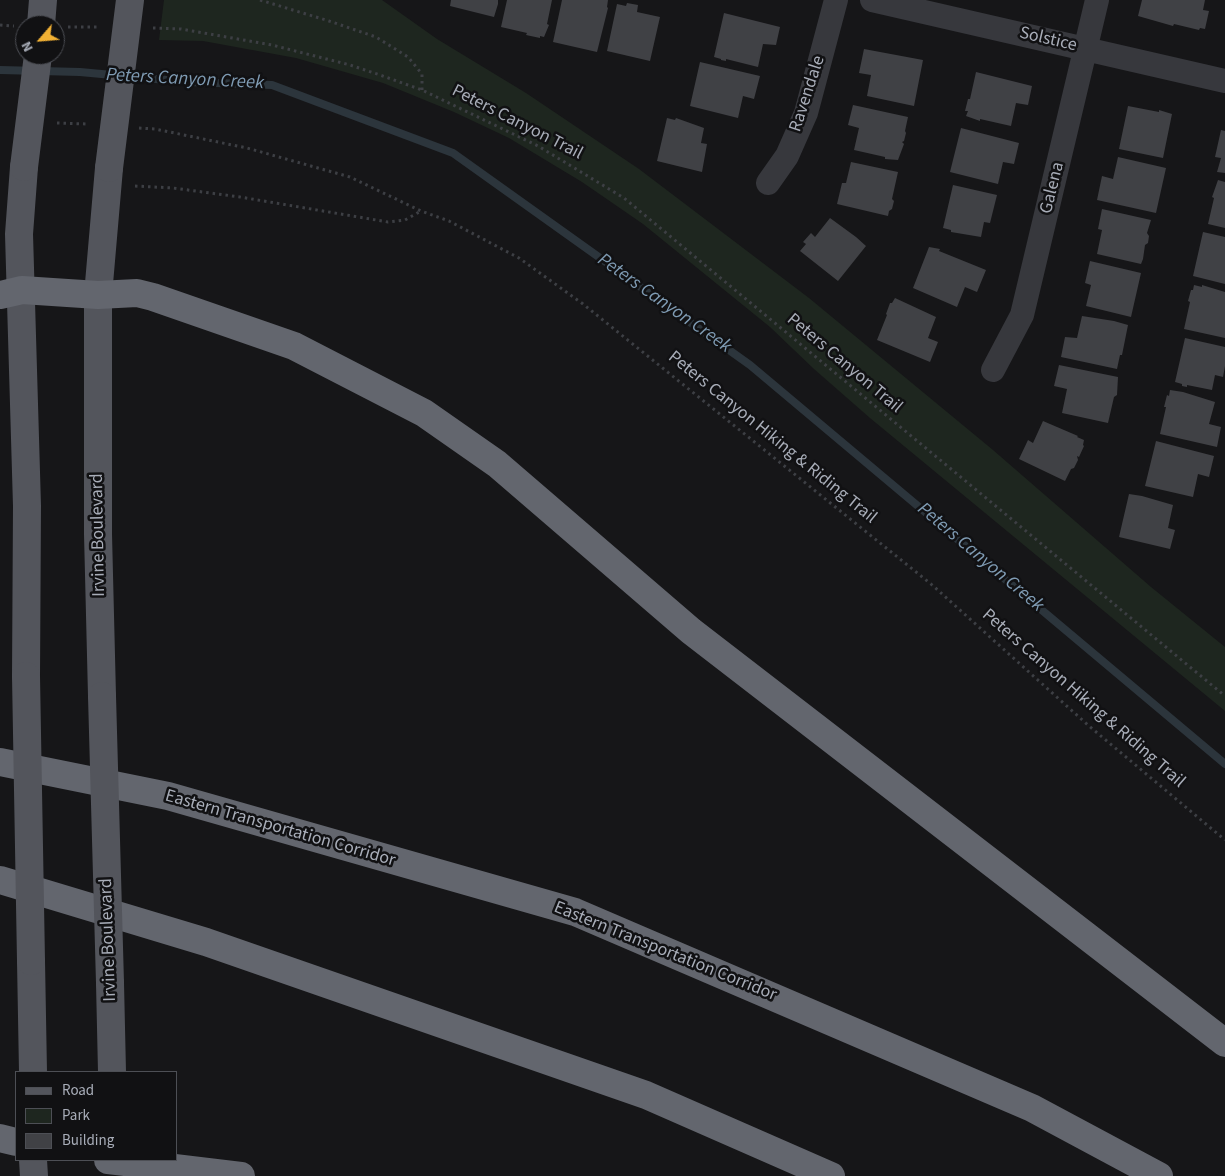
<!DOCTYPE html>
<html>
<head>
<meta charset="utf-8">
<style>
	body { margin:0 }
	#map { position:relative; width:1225px; height:1176px; overflow:hidden; background:#161618; font-family:"Source Sans 3",sans-serif }
	canvas { display:block }
	.legend { position:absolute; left:15px; top:1071px; width:162px; height:90px; box-sizing:border-box; background:#111113; border:1px solid #4d4f55; margin:0; padding:6px 9px; list-style:none; font-size:15px; color:#a8adb8 }
	.legend li { display:flex; align-items:center; gap:10px; height:25px }
	.legend b { width:25px; border:1px solid #4d4f55 }
	.north { position:absolute; left:15px; top:15px; width:50px; height:50px; box-sizing:border-box; background:#111113; border:1px solid #4d4f55; border-radius:50%; rotate:243deg; font-size:14px; font-weight:700; line-height:20px; text-align:center; color:#a8adb8 }
	.north::after { content:''; display:block; margin:auto; width:18px; height:22px; background:#f2b134; clip-path:polygon(50% 0,100% 100%,50% 72%,0 100%) }
</style>
</head>
<body>
<div id="map">
<canvas width="1225" height="1176"></canvas>
<ul class="legend">
<li><b style="height:6px;background:#53555c"></b>Road</li>
<li><b style="height:14px;background:#1e261f"></b>Park</li>
<li><b style="height:14px;background:#404145"></b>Building</li>
</ul>
<div class="north">N</div>
</div>
<script>
const context = document.querySelector('canvas').getContext('2d');
context.lineJoin = 'round';
function fill(path, color) {
  context.fillStyle = color;
  context.fill(path, 'evenodd');
}
function toPath(rows) {
  const path = new Path2D();
  for (const r of rows) {
    path.moveTo(r[0], r[1]);
    for (let i = 2; i < r.length; i += 2) path.lineTo(r[i], r[i + 1]);
  }
  return path;
}
function strokePath(path, color, width, dash) {
  context.strokeStyle = color;
  context.lineWidth = width;
  context.lineCap = dash ? 'butt' : 'round';
  context.setLineDash(dash || []);
  context.stroke(path);
}
function label(font, color, halo, rows, align = 'center') {
  context.font = font + ' "Source Sans 3",sans-serif';
  context.lineWidth = 5;
  context.setLineDash([]);
  context.textBaseline = 'middle';
  context.strokeStyle = halo;
  context.fillStyle = color;
  for (const [text, x, y, turn = 0] of rows) {
    context.save();
    context.translate(x, y);
    context.rotate((+turn || 0) * Math.PI / 180);
    context.textAlign = isNaN(turn) ? turn : align;
    if (halo) context.strokeText(text, 0, 0);
    context.fillText(text, 0, 0);
    context.restore();
  }
}
const green = toPath([
	[164,0,382,0,437,39,526,93,639,169,809,298,993,450,1151,587,1225,647,1225,711,870,418,814,369,770,327,643,224,582,182,509,138,454,112,383,83,296,58,203,41,159,40]
]);
const stream = toPath([
	[0,70,80,72,188,82,272,85,453,153,750,365,1225,764]
]);
const building = toPath([
	[451,0,498,0,498,4,494,17,450,6],
	[507,0,552,0,547,24,549,25,544,37,540,36,540,38,526,35,527,33,501,27],
	[562,0,608,0,607,7,608,8,597,52,553,42],
	[1142,0,1205,0,1203,10,1209,11,1205,29,1200,28,1199,30,1174,24,1173,26,1138,16],
	[627,3,638,5,637,12,660,17,650,61,607,51,617,4,626,6],
	[724,13,780,27,776,45,763,44,758,67,726,59,726,61,721,60,721,59,714,57],
	[864,49,923,60,914,106,867,96,871,75,859,73],
	[700,62,760,76,754,99,743,96,738,118,690,106],
	[976,72,1032,86,1028,105,1016,103,1011,126,980,119,980,121,966,116,968,111,965,111,968,99,970,99],
	[853,105,908,117,905,131,906,133,904,141,902,142,904,144,898,160,885,159,885,157,854,150,859,128,848,125],
	[1128,106,1159,112,1159,110,1172,114,1163,158,1119,149],
	[667,118,675,120,676,118,704,128,701,143,707,144,702,172,657,161],
	[961,128,1019,143,1014,164,1003,162,998,184,950,172],
	[1221,130,1225,131,1225,173,1217,172,1221,158,1215,157],
	[1118,157,1166,168,1156,213,1097,200,1102,176,1113,179],
	[851,162,898,172,892,199,894,201,892,209,889,211,888,216,837,204,842,183,846,183],
	[1218,180,1225,182,1225,228,1208,224,1214,198,1212,197],
	[953,185,997,195,990,223,984,222,981,237,951,232,951,230,943,228],
	[1102,209,1151,220,1147,233,1149,236,1148,243,1145,245,1143,259,1141,264,1097,254,1102,230,1098,229],
	[830,218,856,237,866,246,838,281,800,251,806,244,803,242,811,233,815,237],
	[1203,232,1225,237,1225,284,1193,276],
	[929,247,940,249,939,251,986,270,977,292,965,287,957,307,913,288],
	[1090,261,1141,273,1131,317,1086,306,1091,285,1085,283],
	[1194,285,1202,287,1202,285,1225,292,1225,338,1184,329,1190,302,1188,301,1191,290,1193,290],
	[895,298,936,317,928,338,938,342,930,362,877,340,887,315,886,314,890,303,892,303],
	[1082,316,1114,321,1128,325,1122,355,1120,355,1117,369,1061,357,1065,337,1077,338],
	[1185,338,1225,347,1225,366,1223,377,1215,375,1212,390,1187,385,1187,387,1182,386,1182,384,1175,382],
	[1059,365,1118,377,1117,395,1114,397,1108,423,1062,413,1067,389,1054,386],
	[1170,390,1183,392,1215,402,1209,424,1221,427,1217,447,1160,434,1166,407,1164,407,1167,395,1169,396],
	[1043,421,1078,436,1077,437,1084,440,1083,445,1084,446,1079,457,1077,456,1078,460,1074,468,1071,469,1065,481,1019,459,1028,440,1033,443],
	[1156,441,1214,456,1209,477,1198,474,1193,497,1145,486],
	[1129,494,1142,496,1173,505,1168,528,1175,530,1170,549,1119,537]
]);
const path = toPath([
	[260,0,329,21,376,37,408,57,422,74,422,90],
	[0,25,14,26],
	[68,27,99,27],
	[153,28,181,29,272,45,350,65,380,75,422,90,538,146,624,198,1225,696],
	[57,123,88,124],
	[139,128,155,129,247,148,350,177,421,211,449,221,519,258,583,304,931,584,1089,726,1225,840],
	[135,186,173,188,240,197,388,222,405,220,421,211]
]);
const street = toPath([
	[872,0,1225,81],
	[768,183,787,156,806,113,836,0],
	[993,370,1022,315,1097,0]
]);
const primary = toPath([
	[41,25,43,0],
	[24,167,19,234,27,506,26,676],
	[102,696,98,534,98,295,109,168],
	[31,961,33,1072],
	[110,983,112,1072],
	[33,1160,34,1176]
]);
const highway = toPath([
	[0,295,22,290,98,295,137,293,153,297,294,346,424,413,497,464,691,631,1225,1043],
	[0,762,168,796,575,912,1032,1108,1159,1176],
	[0,880,206,942,646,1095,831,1176],
	[0,1138,16,1142],
	[108,1160,241,1176]
]);
const primaryBridge = toPath([
	[24,167,38,55],
	[109,168,130,0],
	[26,676,31,961],
	[102,696,110,983]
]);
const streetNames = [
	["Solstice",1048,40,13],
	["Ravendale",808,94,-72],
	["Peters Canyon Trail",517,123,27],
	["Galena",1053,188,-76],
	["Peters Canyon Trail",844,364,40],
	["Peters Canyon Hiking & Riding Trail",772,438,39],
	["Irvine Boulevard",99,535,-91],
	["Peters Canyon Hiking & Riding Trail",1083,699,41],
	["Eastern Transportation Corridor",280,829,16],
	["Irvine Boulevard",109,940,-92],
	["Eastern Transportation Corridor",665,952,22]
];
const waterNames = [
	["Peters Canyon Creek",185,80,3],
	["Peters Canyon Creek",664,304,35],
	["Peters Canyon Creek",980,558,40]
];
fill(green, '#1e261f');
strokePath(stream, '#2c353c', 8);
fill(building, '#404145');
strokePath(path, '#3d3f44', 3, [2.5, 4]);
strokePath(street, '#37383d', 24);
strokePath(primary, '#53555c', 28);
strokePath(highway, '#63666e', 28);
strokePath(primaryBridge, '#53555c', 28);
label('18px', '#a8adb8', '#111113', streetNames);
label('italic 19px', '#7f9bb3', '#111113', waterNames);
</script>
</body>
</html>
